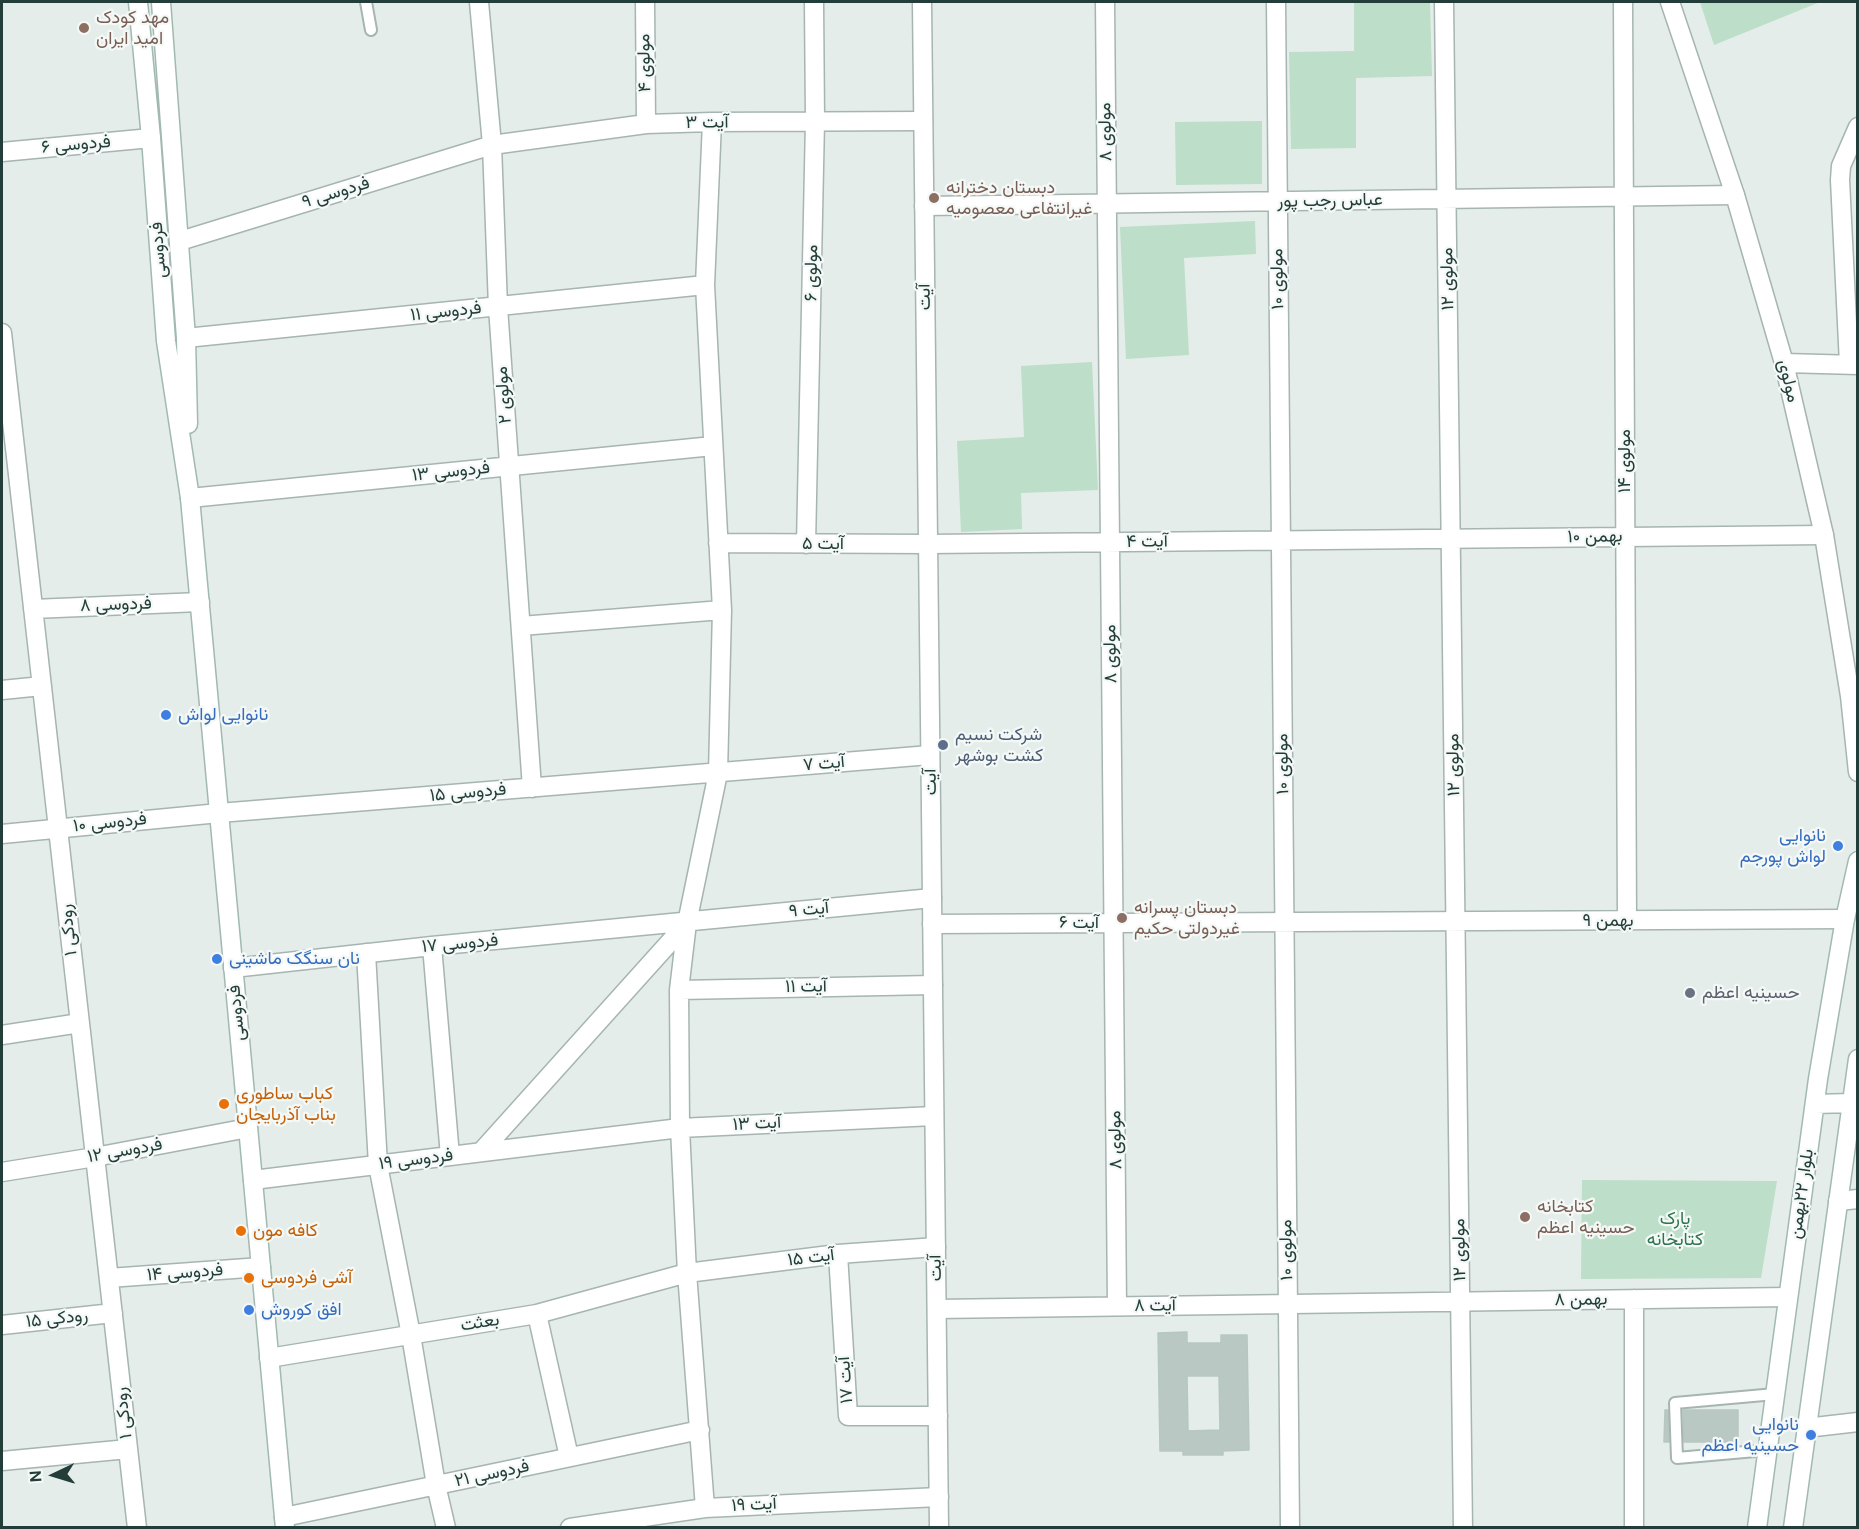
<!DOCTYPE html>
<html>
<head>
<meta charset="utf-8">
<style>
	body { margin:0 }
	#map { position:relative; width:1859px; height:1529px; overflow:hidden; background:#e4ede9; font-family:"DM Sans",sans-serif }
	canvas { display:block }
	.frame { position:absolute; inset:0; border:3px solid #233e39; pointer-events:none }
	.north { position:absolute; left:24px; top:1445px; width:60px; height:60px; -webkit-text-stroke:4px #f4f9f7; paint-order:stroke; rotate:266deg; font-size:16px; font-weight:700; line-height:24px; text-align:center; color:#233e39 }
	.north::after { content:''; display:block; margin:auto; width:21px; height:27px; background:#233e39; clip-path:polygon(50% 0,100% 100%,50% 72%,0 100%) }
</style>
</head>
<body>
<div id="map">
<canvas width="1859" height="1529"></canvas>
<div class="frame"></div>
<div class="north">N</div>
</div>
<script>
const context = document.querySelector('canvas').getContext('2d');
context.lineJoin = 'round';
function fill(path, color) {
  context.fillStyle = color;
  context.fill(path, 'evenodd');
}
function toPath(rows) {
  const path = new Path2D();
  for (const r of rows) {
    path.moveTo(r[0], r[1]);
    for (let i = 2; i < r.length; i += 2) path.lineTo(r[i], r[i + 1]);
  }
  return path;
}
function strokePath(path, color, width, dash) {
  context.strokeStyle = color;
  context.lineWidth = width;
  context.lineCap = dash ? 'butt' : 'round';
  context.setLineDash(dash || []);
  context.stroke(path);
}
function label(font, color, halo, rows, align = 'center') {
  context.font = font + ' "DM Sans",Vazirmatn,sans-serif';
  context.lineWidth = 4.5;
  context.setLineDash([]);
  context.textBaseline = 'middle';
  context.strokeStyle = halo;
  context.fillStyle = color;
  for (const [text, x, y, turn = 0] of rows) {
    context.save();
    context.translate(x, y);
    context.rotate((+turn || 0) * Math.PI / 180);
    context.textAlign = isNaN(turn) ? turn : align;
    if (halo) context.strokeText(text, 0, 0);
    context.fillText(text, 0, 0);
    context.restore();
  }
}
const green = toPath([
	[1354,2,1430,2,1432,76,1356,78,1356,148,1291,149,1289,52,1354,51],
	[1700,2,1820,2,1714,45],
	[1262,121,1262,184,1176,185,1175,122],
	[1255,221,1256,254,1184,258,1189,355,1126,359,1120,227],
	[1092,362,1098,490,1021,493,1022,529,961,532,957,441,1024,437,1021,366],
	[1582,1180,1777,1181,1761,1278,1581,1279]
]);
const building = toPath([
	[1187,1332,1187,1343,1221,1343,1221,1335,1247,1335,1249,1450,1223,1451,1223,1455,1183,1455,1183,1451,1160,1451,1158,1333,1187,1332],
	[1187,1376,1219,1376,1220,1430,1188,1431,1187,1376],
	[1665,1410,1668,1410,1669,1442,1664,1442,1665,1410],
	[1683,1410,1738,1410,1738,1442,1684,1442,1683,1410]
]);
const service = toPath([
	[366,2,371,30],
	[1767,1450,1677,1458,1675,1403,1775,1394]
]);
const minor = toPath([
	[479,2,492,145,498,307,532,788],
	[645,2,646,124],
	[1105,2,1117,1306],
	[1276,2,1290,1528],
	[1444,2,1463,1528],
	[1623,2,1627,921],
	[2,152,151,138],
	[924,206,1735,195],
	[180,241,492,145,646,124,712,122,923,121],
	[2,333,137,1528],
	[186,338,705,285],
	[1784,363,1858,365],
	[1849,364,1840,180,1841,166,1858,127],
	[190,498,713,446],
	[718,543,928,544,1824,535],
	[806,544,815,121,814,2],
	[33,609,200,602],
	[521,626,722,610],
	[2,690,42,686],
	[2,834,219,813,930,755],
	[932,924,1845,919],
	[432,946,450,1156],
	[366,953,378,1165,411,1335,436,1485,446,1528],
	[233,968,432,946,932,898],
	[679,990,933,985],
	[2,1035,80,1023],
	[481,1152,687,923],
	[2,1172,95,1157,248,1128],
	[253,1180,680,1128,934,1116],
	[1838,1201,1858,1199],
	[838,1254,848,1416,938,1416],
	[109,1278,261,1267],
	[937,1309,1788,1297],
	[537,1314,569,1457],
	[2,1325,113,1313],
	[269,1358,537,1314,687,1273,838,1254,936,1247],
	[1806,1428,1858,1422],
	[2,1461,128,1449],
	[705,1508,687,1273,680,1128,679,990,687,923,718,773,722,610,705,285,712,122],
	[284,1517,700,1430],
	[570,1528,705,1508,939,1497],
	[1634,1528,1634,1299]
]);
const tertiary = toPath([
	[922,2,939,1528],
	[1670,2,1735,195,1784,363,1824,535,1850,696,1858,772]
]);
const secondary = toPath([
	[138,2,151,138,166,341,190,498,285,1528],
	[161,2,186,338,188,424],
	[1815,1104,1851,1103],
	[1757,1528,1818,1079,1845,919,1858,861],
	[1793,1528,1858,1059]
]);
const markers = [
	[84,28,6,"#8d6e63"],
	[934,198,6,"#8d6e63"],
	[166,715,6,"#3f7fe0"],
	[943,745,6,"#5c6f8a"],
	[1838,846,6,"#3f7fe0"],
	[1122,918,6,"#8d6e63"],
	[217,959,6,"#3f7fe0"],
	[1690,993,6,"#6b7280"],
	[224,1104,6,"#e8710a"],
	[1525,1217,6,"#8d6e63"],
	[241,1231,6,"#e8710a"],
	[249,1278,6,"#e8710a"],
	[249,1310,6,"#3f7fe0"],
	[1811,1435,6,"#3f7fe0"]
];
const educationNames = [
	["مهد کودک",96,18],
	["امید ایران",96,39],
	["دبستان دخترانه",946,188],
	["غیرانتفاعی معصومیه",946,209],
	["دبستان پسرانه",1134,908],
	["غیردولتی حکیم",1134,929],
	["کتابخانه",1537,1207],
	["حسینیه اعظم",1537,1228]
];
const streetNames = [
	["مولوی ۴",645,63,-91],
	["آیت ۳",707,123,-1],
	["مولوی ۸",1106,132,-91],
	["فردوسی ۶",76,145,-5],
	["فردوسی ۹",336,193,-17],
	["عباس رجب پور",1330,201,-1],
	["فردوسی",159,250,-94],
	["مولوی ۶",812,273,-89],
	["مولوی ۱۰",1278,279,-91],
	["مولوی ۱۲",1448,279,-91],
	["آیت",925,297,-91],
	["فردوسی ۱۱",446,312,-6],
	["مولوی",1788,381,76],
	["مولوی ۲",504,395,-94],
	["مولوی ۱۴",1625,461,-90],
	["فردوسی ۱۳",451,472,-6],
	["بهمن ۱۰",1595,537,-1],
	["آیت ۴",1147,542,-1],
	["آیت ۵",823,544],
	["فردوسی ۸",116,605,-2],
	["مولوی ۸",1111,654,-91],
	["آیت ۷",824,764,-5],
	["مولوی ۱۰",1283,764,-91],
	["مولوی ۱۲",1454,765,-91],
	["آیت",931,782,-91],
	["فردوسی ۱۵",468,793,-5],
	["فردوسی ۱۰",110,823,-6],
	["آیت ۹",809,910,-6],
	["بهمن ۹",1608,921],
	["آیت ۶",1079,923],
	["رودکی ۱",69,930,-96],
	["فردوسی ۱۷",460,944,-5],
	["آیت ۱۱",806,987,-1],
	["فردوسی",237,1013,-95],
	["آیت ۱۳",757,1124,-3],
	["مولوی ۸",1116,1140,-91],
	["فردوسی ۱۲",125,1151,-10],
	["فردوسی ۱۹",416,1160,-7],
	["بلوار ۲۲بهمن",1802,1194,-82],
	["مولوی ۱۰",1287,1250,-91],
	["مولوی ۱۲",1460,1250,-91],
	["آیت ۱۵",811,1258,-7],
	["آیت",936,1268,-91],
	["فردوسی ۱۴",185,1273,-4],
	["بهمن ۸",1581,1300,-1],
	["آیت ۸",1155,1306,-1],
	["رودکی ۱۵",57,1319,-6],
	["بعثت",480,1323,-9],
	["آیت ۱۷",846,1380,-94],
	["رودکی ۱",124,1413,-96],
	["فردوسی ۲۱",492,1474,-12],
	["آیت ۱۹",754,1505,-3]
];
const shopNames = [
	["نانوایی لواش",178,715],
	["نانوایی",1826,836,"right"],
	["لواش پورجم",1826,857,"right"],
	["نان سنگک ماشینی",229,959],
	["افق کوروش",261,1310],
	["نانوایی",1799,1425,"right"],
	["حسینیه اعظم",1799,1446,"right"]
];
const serviceNames = [
	["شرکت نسیم",955,735],
	["کشت بوشهر",955,756]
];
const worshipNames = [
	["حسینیه اعظم",1702,993]
];
const foodNames = [
	["کباب ساطوری",236,1094],
	["بناب آذربایجان",236,1115],
	["کافه مون",253,1231],
	["آشی فردوسی",261,1278]
];
const parkNames = [
	["پارک",1675,1219],
	["کتابخانه",1675,1240]
];
fill(green, '#bddec8');
fill(building, '#b9c8c3');
strokePath(building, '#b6c7c1', 1.5);
strokePath(service, '#a6b5b1', 14);
strokePath(minor, '#a6b5b1', 21);
strokePath(tertiary, '#a6b5b1', 21);
strokePath(secondary, '#a2b9b2', 21);
strokePath(service, '#fff', 10);
strokePath(minor, '#fff', 18);
strokePath(tertiary, '#fff', 18);
strokePath(secondary, '#fff', 18);
for (const [x, y, r, color] of markers) {
  const dot = new Path2D();
  dot.arc(x, y, r, 0, 2 * Math.PI);
  context.fillStyle = color;
  context.fill(dot);
  strokePath(dot, '#f4f9f7', 2);
}
label('18px', '#785e54', '#f4f9f7', educationNames, 'left');
label('18px', '#233e39', '#f4f9f7', streetNames);
label('18px', '#366cbe', '#f4f9f7', shopNames, 'left');
label('18px', '#4e5e75', '#f4f9f7', serviceNames, 'left');
label('18px', '#5b616d', '#f4f9f7', worshipNames, 'left');
label('18px', '#c56008', '#f4f9f7', foodNames, 'left');
label('18px', '#2e754e', '#f4f9f7', parkNames);
</script>
</body>
</html>
